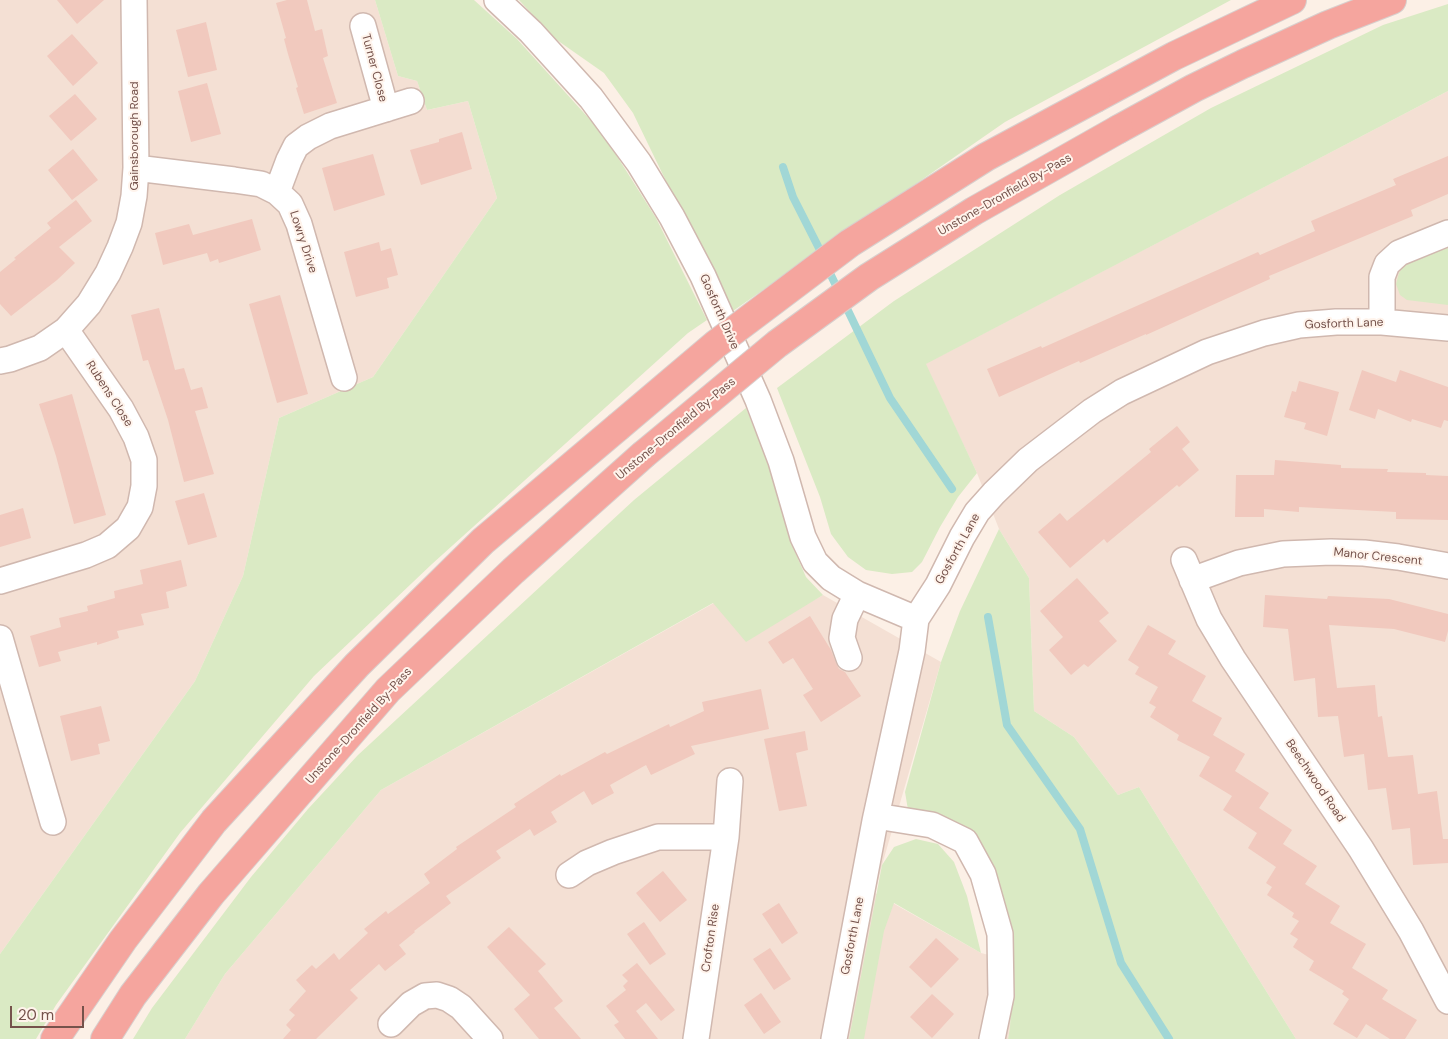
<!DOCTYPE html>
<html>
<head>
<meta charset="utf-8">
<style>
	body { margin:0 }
	#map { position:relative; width:1448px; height:1039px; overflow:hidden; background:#fcf0e6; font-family:"DM Sans",sans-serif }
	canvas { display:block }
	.scale { position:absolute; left:10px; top:1006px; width:74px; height:22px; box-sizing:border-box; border:2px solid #75524b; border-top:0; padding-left:6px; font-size:15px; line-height:18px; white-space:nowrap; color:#75524b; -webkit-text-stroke:4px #fff4ec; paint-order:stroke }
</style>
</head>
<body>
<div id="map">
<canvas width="1448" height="1039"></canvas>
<div class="scale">20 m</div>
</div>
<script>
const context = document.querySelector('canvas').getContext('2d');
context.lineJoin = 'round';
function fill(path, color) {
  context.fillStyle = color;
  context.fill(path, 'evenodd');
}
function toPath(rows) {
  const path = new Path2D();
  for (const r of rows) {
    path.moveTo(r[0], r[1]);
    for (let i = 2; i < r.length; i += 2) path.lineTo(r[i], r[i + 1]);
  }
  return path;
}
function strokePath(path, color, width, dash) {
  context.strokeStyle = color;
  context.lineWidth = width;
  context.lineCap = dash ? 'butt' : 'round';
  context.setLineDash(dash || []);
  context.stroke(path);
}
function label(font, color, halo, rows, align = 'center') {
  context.font = font + ' "DM Sans",sans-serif';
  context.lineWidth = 4;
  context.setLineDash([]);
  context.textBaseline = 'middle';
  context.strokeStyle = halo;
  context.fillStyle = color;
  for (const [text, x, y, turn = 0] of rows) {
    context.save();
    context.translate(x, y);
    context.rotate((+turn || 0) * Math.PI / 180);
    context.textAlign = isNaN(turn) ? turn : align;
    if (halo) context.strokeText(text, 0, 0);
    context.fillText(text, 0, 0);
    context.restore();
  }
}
const residential = toPath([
	[0,0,375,0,398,76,417,81,427,110,468,101,497,198,373,377,279,418,243,576,195,681,0,954],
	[1448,91,1448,1039,1296,1039,1139,787,1118,795,1074,737,1034,711,1029,578,999,529,977,473,925,364],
	[823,595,941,662,882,865,875,893,981,953,1013,961,1010,1027,1008,1039,185,1039,225,974,381,790,714,603,805,605]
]);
const green = toPath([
	[375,0,474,0,517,39,603,134,656,218,707,320,688,333,432,564,314,676,180,833,56,1005,36,1039,0,1039,0,954,195,681,243,576,279,418,373,377,497,198,468,101,427,110,417,81,398,76],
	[519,0,1231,0,1005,122,730,313,633,113,604,73,554,38],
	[1448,4,1448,91,926,364,977,473,958,497,940,527,922,562,912,572,892,574,866,570,848,557,831,534,820,497,777,388,894,301,1060,195,1211,108,1383,25],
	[1448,248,1448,305,1407,300,1400,295,1396,284,1399,273,1403,266,1414,259],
	[746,408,772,473,792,545,806,577,823,595,746,642,713,603,381,790,225,974,185,1039,133,1039,152,1008,251,877,308,809,358,755,634,500],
	[999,529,1029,578,1034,711,1074,737,1118,795,1139,787,1296,1039,1008,1039,1010,1027,1013,961,994,878,908,810,905,792,941,662,960,611],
	[916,839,938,844,954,862,967,896,981,953,894,903,884,931,864,1039,849,1039,882,865,894,847]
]);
const stream = toPath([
	[783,167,793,197,823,256],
	[827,267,890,398,952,489],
	[988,617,1007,725,1080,829,1121,963,1169,1039]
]);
const building = toPath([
	[57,0,104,0,77,24],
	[287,0,307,0,315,31,322,29,328,56,323,58,337,103,304,114,296,88,298,87,288,54,284,39,286,38,276,3],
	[206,22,217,70,188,77,176,30],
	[72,34,98,63,73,86,47,56],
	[207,83,221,134,191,142,178,91],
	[75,94,97,119,71,141,49,116],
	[462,132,472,169,421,185,410,150,439,142,439,139],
	[73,149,98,180,72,200,48,170],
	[373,154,385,195,334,211,322,168],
	[1448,156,1448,194,1411,210,1413,216,1269,276,1270,279,1146,335,1146,334,1080,363,1079,361,999,397,987,369,1041,346,1042,348,1258,252,1260,255,1315,231,1311,221,1396,185,1393,179],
	[76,200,92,221,59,247,75,263,57,280,11,316,0,304,0,272,16,259,14,258,51,228,47,223],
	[252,219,261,250,219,263,218,259,210,262,207,253,163,265,155,233,189,224,193,235],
	[379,242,381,251,391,248,398,275,387,278,389,288,356,297,344,252],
	[280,295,308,394,277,403,249,304],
	[159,308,175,370,184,368,191,390,202,387,208,408,195,411,214,474,184,482,168,420,148,360,143,361,131,315],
	[1362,370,1396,382,1400,370,1448,387,1448,421,1444,420,1441,428,1412,419,1411,422,1378,409,1375,419,1349,410],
	[1299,381,1339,392,1327,436,1304,429,1306,423,1284,417,1292,391,1296,392],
	[72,394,106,515,74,524,56,456,39,404],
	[1177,426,1190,442,1182,449,1199,470,1179,487,1177,485,1107,543,1104,539,1070,568,1038,532,1060,513,1067,521,1151,452,1149,449],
	[1275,460,1341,465,1341,468,1388,469,1387,472,1426,473,1426,475,1448,476,1448,520,1396,519,1396,512,1299,507,1299,512,1264,509,1264,517,1235,517,1236,475,1274,475],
	[204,493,217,537,188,545,175,501],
	[23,508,31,538,0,547,0,515],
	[181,560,187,586,166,592,169,608,141,614,144,625,117,631,119,638,97,645,97,642,58,652,61,661,39,667,30,636,61,627,59,618,88,611,87,606,115,598,114,591,143,584,140,570],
	[1077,578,1109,613,1099,621,1117,641,1088,667,1084,664,1071,675,1049,650,1063,637,1040,611],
	[1265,595,1327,599,1328,596,1389,599,1448,614,1448,631,1445,642,1394,629,1329,625,1337,688,1375,685,1378,717,1382,716,1388,757,1413,755,1418,794,1437,791,1443,839,1448,839,1448,863,1413,865,1410,828,1392,830,1386,788,1368,790,1364,754,1344,757,1338,716,1318,717,1315,678,1294,681,1288,629,1263,627],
	[810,616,831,650,836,663,839,669,845,672,861,696,821,722,803,695,813,689,793,658,783,664,768,642],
	[1148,625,1176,641,1168,654,1206,676,1192,701,1222,718,1213,735,1245,754,1235,771,1269,793,1259,808,1292,830,1283,844,1317,866,1305,884,1340,906,1330,923,1366,944,1352,968,1388,990,1382,999,1417,1020,1405,1039,1390,1039,1366,1024,1357,1038,1333,1024,1349,999,1342,994,1344,991,1309,970,1314,961,1293,947,1298,939,1290,934,1299,921,1292,917,1294,913,1267,895,1272,887,1266,883,1276,867,1248,848,1257,833,1223,810,1232,796,1199,776,1210,757,1177,740,1179,735,1150,717,1156,707,1149,703,1158,687,1135,674,1139,667,1128,660],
	[761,689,769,729,691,746,695,754,651,775,646,765,610,785,614,793,592,805,584,791,551,812,557,822,534,836,530,829,496,851,501,858,446,896,451,903,414,931,415,932,399,945,406,954,385,971,379,964,350,990,358,998,316,1039,283,1039,291,1030,286,1025,295,1015,289,1010,306,991,296,980,312,965,316,969,334,953,339,960,368,933,364,929,386,911,388,914,430,883,424,874,457,849,456,847,516,807,514,804,560,774,561,776,605,752,607,754,669,724,670,727,704,711,702,702],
	[101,706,110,741,98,744,100,754,71,761,60,716],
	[805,731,808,750,796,753,807,806,779,811,764,739],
	[663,871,687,900,660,922,636,893],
	[779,903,798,933,782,944,762,914],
	[644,922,666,954,650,965,627,934],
	[509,927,546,964,538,971,563,1001,554,1008,581,1039,539,1039,514,1009,530,995,487,947],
	[936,938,959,959,931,988,909,967],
	[770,948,791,979,774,990,753,959],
	[637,963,675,1010,661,1021,646,1003,636,1011,658,1039,625,1039,614,1025,619,1022,606,1006,626,990,623,986,628,981,622,975],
	[761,993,781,1022,764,1034,744,1005],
	[932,994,954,1014,932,1038,910,1017]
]);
const minor = toPath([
	[497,0,531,32,591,98,639,163,672,217,703,276,758,400,781,461,803,537,815,562,831,578,857,594,916,619],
	[363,26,386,109],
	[136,168,234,180,261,184,277,192,290,204,299,224,344,378],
	[277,192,289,160,296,146,308,137,330,126,411,101],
	[1382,322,1382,277,1387,264,1399,253,1448,233],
	[0,361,10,359,40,348,66,330,89,304,108,273,120,247,129,223,134,196,136,168,134,0],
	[1184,560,1209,619,1233,659,1361,849,1411,931,1448,1001],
	[1192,580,1239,563,1283,554,1331,552,1364,553,1398,557,1448,566],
	[0,581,86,555,107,546,128,528,140,507,144,486,144,460,136,437,121,409,66,330],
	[0,638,53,822],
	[849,658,842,638,845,619,857,594],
	[876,816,932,825,965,841,983,874,1000,934,1001,996,992,1039],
	[569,875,587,863,613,852,658,837,726,837],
	[391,1024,411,1004,425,996,437,995,449,999,461,1007,490,1039],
	[696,1039,726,837,730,781],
	[834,1039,875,821,912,651,916,619,938,585,962,537,977,512,994,493,1028,460,1092,411,1122,392,1207,352,1264,333,1299,325,1336,322,1382,322,1448,328]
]);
const highway = toPath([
	[1096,98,1174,56,1292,0],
	[1119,129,1194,88,1243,64,1328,25,1392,0],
	[55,1039,123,940,214,821,357,665,483,541,618,427],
	[105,1039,133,995,211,894,388,690,513,571,643,455]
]);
const highwayBridge = toPath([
	[618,427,716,344,850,243,986,157,1096,98],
	[643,455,777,344,869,277,974,211,1119,129]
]);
const streetNames = [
	["Turner Close",374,68,75],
	["Gainsborough Road",135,136,-90],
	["Unstone-Dronfield By-Pass",1005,195,-30],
	["Lowry Drive",303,242,72],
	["Gosforth Drive",719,312,66],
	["Gosforth Lane",1344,324,-2],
	["Rubens Close",109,394,57],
	["Unstone-Dronfield By-Pass",676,429,-40],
	["Gosforth Lane",958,549,-61],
	["Manor Crescent",1378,557,6],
	["Unstone-Dronfield By-Pass",359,726,-48],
	["Beechwood Road",1315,781,56],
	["Gosforth Lane",853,936,-79],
	["Crofton Rise",711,938,-82]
];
fill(residential, '#f4e0d4');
fill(green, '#daeac4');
strokePath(stream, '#a1d7d6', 8);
fill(building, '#f1c9be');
strokePath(minor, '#d0b8af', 28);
strokePath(highway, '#d8cfcd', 30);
strokePath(minor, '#fff', 25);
strokePath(highway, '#f5a59e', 28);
strokePath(highwayBridge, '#d8cfcd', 30, []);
strokePath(highwayBridge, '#f5a59e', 28);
label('12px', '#75524b', '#fff4ec', streetNames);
</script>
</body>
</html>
